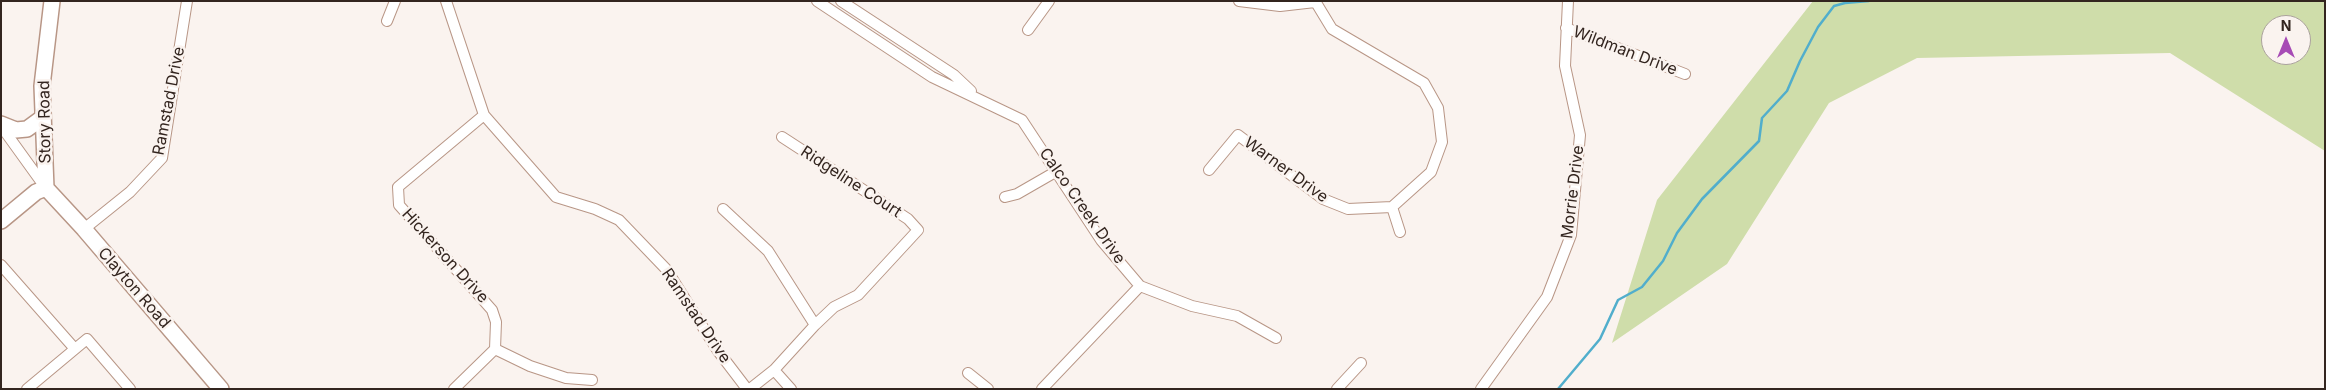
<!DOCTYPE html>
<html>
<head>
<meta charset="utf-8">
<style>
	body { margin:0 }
	#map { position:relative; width:2326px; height:390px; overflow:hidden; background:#faf3ef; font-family:Inter,sans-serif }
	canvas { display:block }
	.frame { position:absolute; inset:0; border:2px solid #33251f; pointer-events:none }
	.north { position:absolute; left:2261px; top:15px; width:50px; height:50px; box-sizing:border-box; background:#faf3ef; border:1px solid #aaa19c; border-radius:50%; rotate:0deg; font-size:14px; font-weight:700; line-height:20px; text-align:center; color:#33251f }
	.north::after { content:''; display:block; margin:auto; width:18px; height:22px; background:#a74bb5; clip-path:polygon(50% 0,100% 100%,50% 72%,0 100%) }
</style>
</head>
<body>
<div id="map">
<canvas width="2326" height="390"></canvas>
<div class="frame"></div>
<div class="north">N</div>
</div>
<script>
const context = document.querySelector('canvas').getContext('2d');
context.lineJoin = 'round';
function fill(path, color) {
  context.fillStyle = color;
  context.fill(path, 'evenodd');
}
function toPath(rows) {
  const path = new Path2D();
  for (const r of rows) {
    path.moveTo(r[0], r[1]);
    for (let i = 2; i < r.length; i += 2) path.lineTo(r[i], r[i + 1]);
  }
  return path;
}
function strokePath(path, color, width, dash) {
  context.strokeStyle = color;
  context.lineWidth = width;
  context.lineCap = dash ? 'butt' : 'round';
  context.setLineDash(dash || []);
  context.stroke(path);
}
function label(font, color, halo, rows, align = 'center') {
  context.font = font + ' Inter,sans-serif';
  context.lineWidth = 5;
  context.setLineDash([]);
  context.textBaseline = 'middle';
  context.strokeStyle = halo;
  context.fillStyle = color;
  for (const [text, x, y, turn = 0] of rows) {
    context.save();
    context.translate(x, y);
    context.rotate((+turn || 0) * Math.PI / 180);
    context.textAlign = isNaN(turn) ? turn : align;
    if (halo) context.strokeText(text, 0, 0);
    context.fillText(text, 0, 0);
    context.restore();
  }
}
const green = toPath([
	[1813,1,2325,1,2325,151,2170,53,1917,58,1829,103,1727,264,1612,343,1657,200],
	[2271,25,2301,25,2301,55,2271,55]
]);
const stream = toPath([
	[1558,389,1600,339,1618,300,1642,287,1663,261,1677,233,1702,199,1759,141,1762,118,1787,91,1800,61,1818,27,1834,6,1845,3,1869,1]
]);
const street = toPath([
	[446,1,484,115,556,197,595,209,619,220,666,269,718,351,747,389],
	[817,1,932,77,1022,120,1101,240,1140,286,1192,306,1237,316,1276,338],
	[841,1,954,75,971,91],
	[1239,1,1280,6,1315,2],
	[387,21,395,1],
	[1566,28,1685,74],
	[1028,30,1049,1],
	[1,126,45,187],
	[1209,170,1238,135,1323,199,1348,209,1392,207,1431,172,1442,142,1438,108,1424,83,1332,29,1315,1],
	[1005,197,1017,194,1057,171],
	[1392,207,1400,232],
	[723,209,768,251,815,325],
	[84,229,130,192,162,158,187,1],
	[1,265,75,349],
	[495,349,530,366,566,378,592,380],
	[774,370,791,389],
	[968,373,988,389],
	[27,389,87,339,130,389],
	[454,389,495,349,496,322,492,310,399,205,398,187,484,115],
	[750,389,774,370,815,325,834,307,858,295,918,230,908,219,782,137],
	[1042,389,1140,286],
	[1337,389,1361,363],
	[1481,389,1547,297,1571,235,1580,135,1565,66,1568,1]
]);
const secondary = toPath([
	[1,124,16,130,27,129,42,118],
	[46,188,84,229,221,389],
	[46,188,42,86,52,1],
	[1,221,36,192,46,188]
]);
const streetNames = [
	["Wildman Drive",1625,51,21],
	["Ramstad Drive",169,101,-79],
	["Story Road",45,122,-91],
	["Warner Drive",1286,170,36],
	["Ridgeline Court",851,182,33],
	["Morrie Drive",1573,192,-83],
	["Calco Creek Drive",1082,206,55],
	["Hickerson Drive",445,256,48],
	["Clayton Road",134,288,49],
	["Ramstad Drive",696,316,56]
];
fill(green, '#cfddaa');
strokePath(stream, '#51aecc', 2.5);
strokePath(street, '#b89686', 12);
strokePath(secondary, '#b89686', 18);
strokePath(street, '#fff', 10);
strokePath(secondary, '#fff', 15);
label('16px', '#33251f', '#faf3ef', streetNames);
</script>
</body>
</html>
